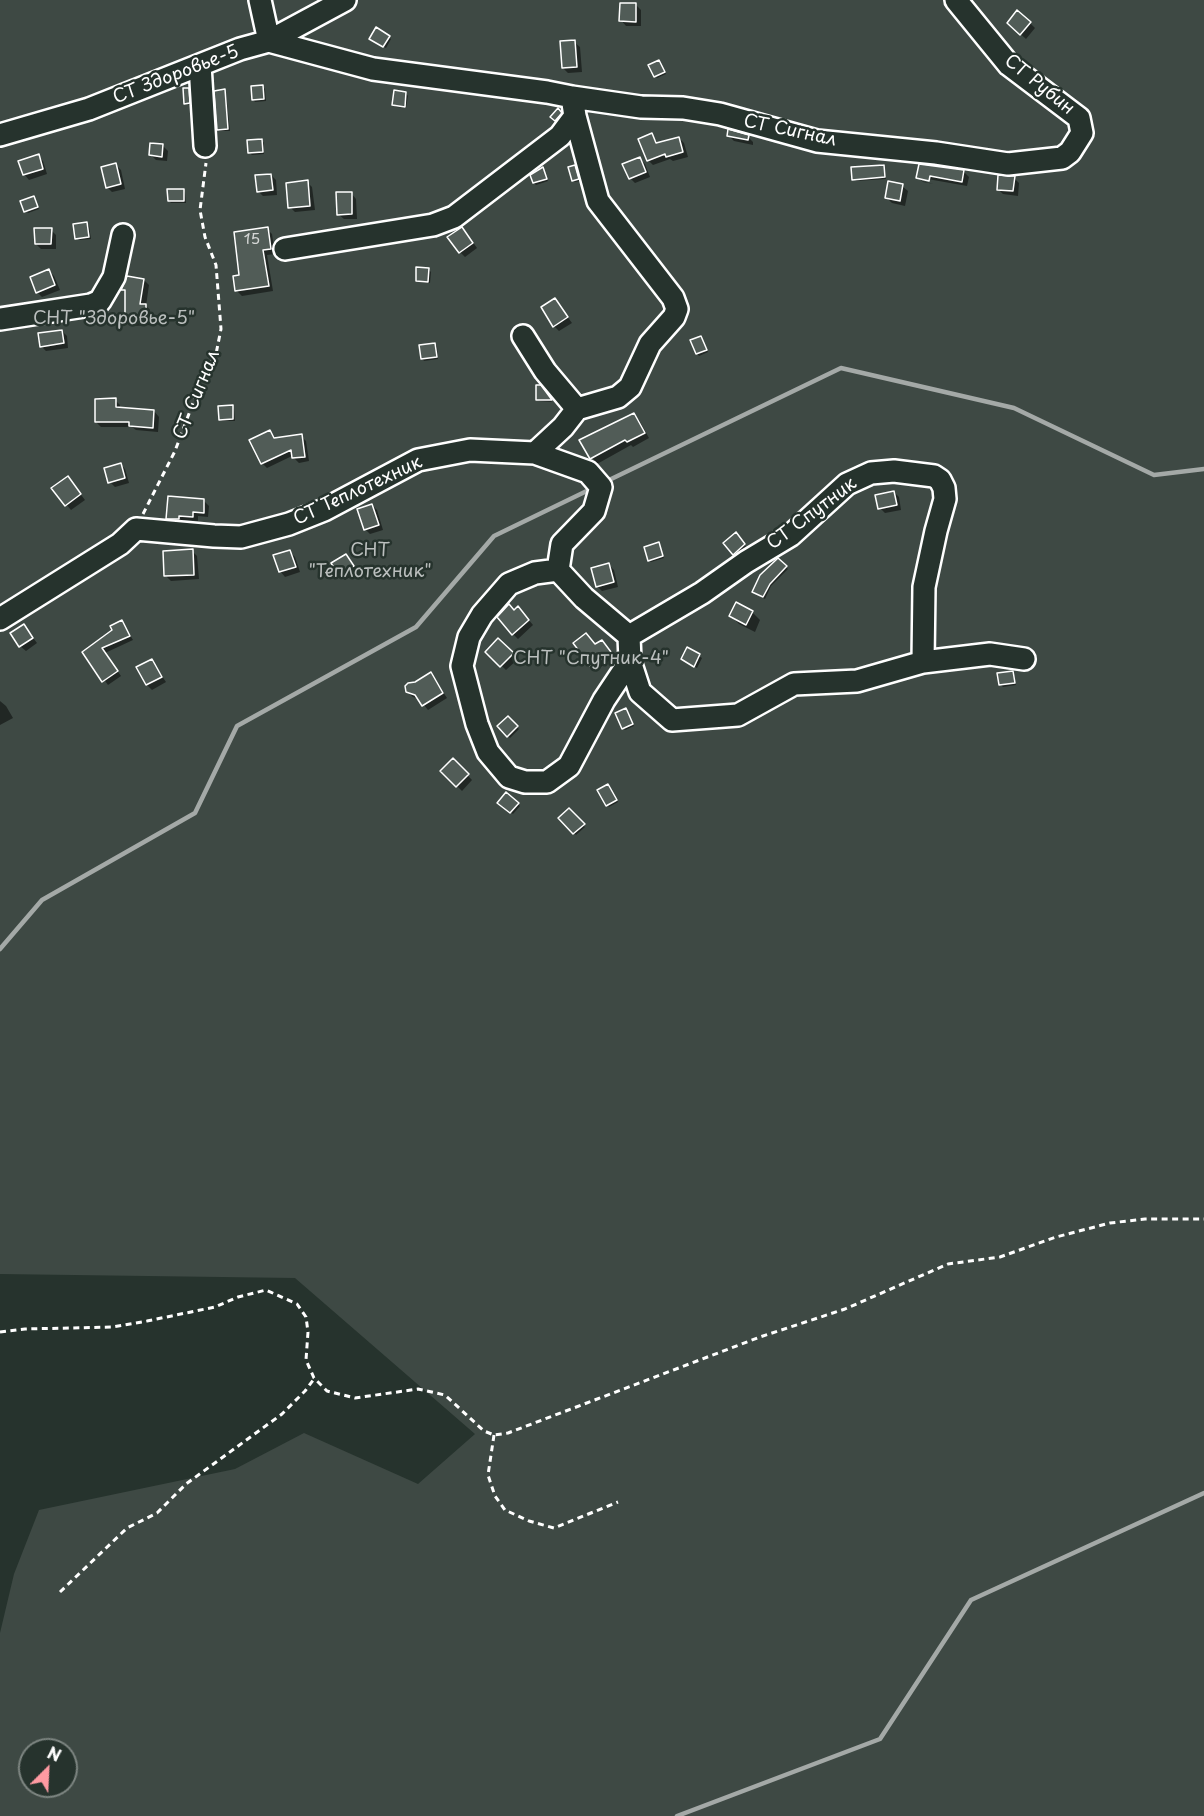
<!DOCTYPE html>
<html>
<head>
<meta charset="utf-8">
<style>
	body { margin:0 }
	#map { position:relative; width:1204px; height:1816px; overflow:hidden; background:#26332d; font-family:"Playpen Sans",sans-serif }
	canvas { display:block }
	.north { position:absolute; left:18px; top:1738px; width:60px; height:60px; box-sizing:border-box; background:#26332d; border:2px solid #7d8581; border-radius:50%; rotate:24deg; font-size:16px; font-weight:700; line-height:24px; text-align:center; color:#fff }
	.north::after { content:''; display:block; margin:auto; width:21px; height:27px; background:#ff9aa2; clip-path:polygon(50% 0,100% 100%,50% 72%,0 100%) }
</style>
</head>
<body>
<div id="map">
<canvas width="1204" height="1816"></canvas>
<div class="north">N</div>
</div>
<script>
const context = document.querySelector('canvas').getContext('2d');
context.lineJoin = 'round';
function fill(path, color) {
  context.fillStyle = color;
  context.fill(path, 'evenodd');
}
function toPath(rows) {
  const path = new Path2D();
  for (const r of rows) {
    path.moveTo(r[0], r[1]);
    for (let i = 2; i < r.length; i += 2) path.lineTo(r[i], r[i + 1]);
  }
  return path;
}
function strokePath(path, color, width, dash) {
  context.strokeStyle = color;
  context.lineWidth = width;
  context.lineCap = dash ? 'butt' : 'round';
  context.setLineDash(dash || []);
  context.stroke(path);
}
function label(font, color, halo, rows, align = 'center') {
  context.font = font + ' "Playpen Sans",sans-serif';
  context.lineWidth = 5;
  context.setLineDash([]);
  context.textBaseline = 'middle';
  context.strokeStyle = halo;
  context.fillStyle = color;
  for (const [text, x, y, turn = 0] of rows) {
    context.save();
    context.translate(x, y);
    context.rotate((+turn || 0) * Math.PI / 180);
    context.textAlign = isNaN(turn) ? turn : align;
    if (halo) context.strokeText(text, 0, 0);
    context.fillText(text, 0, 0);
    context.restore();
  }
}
const green = toPath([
	[0,0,1204,0,1204,1816,0,1816,0,1633,14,1574,39,1510,235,1469,304,1433,418,1484,475,1434,295,1278,0,1274],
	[30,1750,66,1750,66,1786,30,1786]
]);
const shadow = toPath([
	[636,5,641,10,641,26,626,26,621,20],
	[1030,23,1035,28,1026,39,1014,28],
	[389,37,391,39,386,48,373,41],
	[574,42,580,47,582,72,568,73,563,68],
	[659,62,666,74,657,78,655,76],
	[262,86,265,89,266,101,255,102,253,99],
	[188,90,190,92,191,105,185,103],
	[224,91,226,93,230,131,220,131,218,129],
	[406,93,408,96,406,108,396,107,394,104],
	[652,135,658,144,679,138,684,143,688,157,673,161,670,159,653,165,648,160],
	[728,135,748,137,753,142,753,145,734,141],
	[262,141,264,143,264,154,252,155,249,152],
	[163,146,168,151,167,161,156,160,151,155],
	[38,156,43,161,47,174,29,180,24,174],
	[640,159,645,164,650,177,635,183,630,178],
	[116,165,121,170,125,189,112,192,107,187],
	[921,166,964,172,969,177,967,186,922,178,922,181,934,184,923,182,918,177],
	[575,167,580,181,575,182,573,180],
	[883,167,885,169,886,179,856,181,854,179],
	[543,169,548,181,536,185,534,183],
	[271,175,276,180,277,195,263,196,258,191],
	[1014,178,1019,183,1018,196,1003,194,998,189],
	[307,182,312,187,315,210,295,212,290,207],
	[902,186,908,191,905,206,892,203,887,198],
	[183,190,185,193,186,203,171,203,169,201],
	[351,193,356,199,357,219,344,219,338,214],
	[34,198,39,209,28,213,26,211],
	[87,224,89,226,91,239,79,240,77,238],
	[267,229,272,234,275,254,267,255,273,291,242,296,237,291,241,277],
	[51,230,56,235,56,249,41,249,36,244],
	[467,234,477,248,465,257,460,252],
	[429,270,431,272,430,283,419,282,417,280],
	[49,271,54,276,60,290,42,297,37,292],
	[144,280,149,285,146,306,150,310,150,325,132,326,127,320,126,293,123,290],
	[555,300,572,323,559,331,554,326],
	[62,331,67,336,68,348,46,351,41,346],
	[701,337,708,352,699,356,697,353],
	[434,344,437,346,438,359,424,361,422,358],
	[540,387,552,402,539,401,537,399],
	[115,400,120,405,120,409,154,411,159,417,158,432,136,430,132,427,101,427,96,422],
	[232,407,234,409,235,421,222,421,220,419],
	[634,415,639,420,649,438,633,447,631,445,597,464,581,441],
	[270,431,276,439,301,436,306,441,309,461,299,463,292,456,267,468,262,463],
	[120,464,125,469,129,483,115,487,110,482],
	[72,483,85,500,71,510,53,489],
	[894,492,899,497,901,510,885,513,880,508],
	[204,501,209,506,208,517,198,516,198,521,184,520,183,524,173,523,168,518],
	[372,505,377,510,383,530,370,534,365,529],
	[740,540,749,550,739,559,734,554],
	[658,544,664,558,651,562,649,560],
	[192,551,197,556,199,579,171,581,166,576],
	[290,552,295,557,300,572,285,577,280,571],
	[346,555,358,572,345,580,340,575],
	[778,560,788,569,771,586,765,599,756,594,754,592],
	[609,565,614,570,618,587,602,591,597,586],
	[515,611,523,613,533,625,518,639,513,634],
	[752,612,760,620,755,632,739,624,731,616],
	[122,622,133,640,105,653,121,676,108,685,84,652,114,631],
	[24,626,37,643,26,651,20,646],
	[498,640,518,659,506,670,487,652],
	[596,646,606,646,614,657,597,670,592,666],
	[688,649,702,658,697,668,683,659],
	[151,660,166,682,152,690,147,685],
	[1013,672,1016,685,1003,687,1001,685],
	[431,674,447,698,428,710,419,699,413,697,407,692,415,683],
	[0,701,6,706,13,718,0,725],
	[626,710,634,726,625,730,623,728],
	[508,718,519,729,510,738,499,726],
	[453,760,472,780,462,791,442,771],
	[610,788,618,802,609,807,607,805],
	[506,795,520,806,513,814,499,803],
	[569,810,585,827,576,835,560,818]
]);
const stream = toPath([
	[605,482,841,368,1014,408,1154,475,1204,469],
	[0,949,42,900,195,813,237,726,416,627,494,536,595,487],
	[677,1816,880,1739,971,1600,1204,1493]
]);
const building = toPath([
	[620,3,636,3,636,22,619,21,620,3],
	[1017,10,1031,22,1020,35,1007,23,1017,10],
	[376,27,390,36,383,47,369,39,376,27],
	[575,40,577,67,562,68,560,41,575,40],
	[659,60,665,72,654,77,648,65,659,60],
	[263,85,264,99,252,100,251,86,263,85],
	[183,88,189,88,190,103,184,104,183,88],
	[225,89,228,129,217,130,214,91,225,89],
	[394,90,406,92,405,107,392,105,394,90],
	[558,108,562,113,555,121,550,117,558,108],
	[728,129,749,135,748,140,727,136,728,129],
	[652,133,656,143,679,137,683,152,666,157,665,154,647,161,638,139,652,133],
	[262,139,263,152,248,153,247,140,262,139],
	[150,143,163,144,162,157,149,155,150,143],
	[39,154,43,169,23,175,18,161,39,154],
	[640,157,646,172,629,179,622,164,640,157],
	[116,163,121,184,106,188,101,167,116,163],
	[919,164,964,170,962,182,930,176,929,181,916,178,919,164],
	[575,165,579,179,572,181,568,167,575,165],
	[884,165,885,177,852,180,851,167,884,165],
	[543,167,547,179,533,183,530,175,543,167],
	[271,174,273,190,257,192,255,175,271,174],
	[998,175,1015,176,1013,191,997,190,998,175],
	[308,180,310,206,288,208,286,183,308,180],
	[888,181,903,184,900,201,885,198,888,181],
	[167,189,184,189,184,201,168,201,167,189],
	[336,192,352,192,352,214,337,215,336,192],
	[34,196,38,207,24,212,20,201,34,196],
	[87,222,89,237,75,239,73,224,87,222],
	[268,227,271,249,263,250,269,286,235,291,233,276,239,275,234,232,268,227],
	[462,227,473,243,459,253,447,237,462,227],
	[34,228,52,228,51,244,35,244,34,228],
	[416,267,429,268,428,282,416,281,416,267],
	[49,269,55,285,36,293,30,277,49,269],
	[127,276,144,279,140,304,146,304,146,321,125,321,125,290,121,290,127,276],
	[555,298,568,317,553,327,541,307,555,298],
	[62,330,64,343,40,347,38,333,62,330],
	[701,336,707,350,696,354,690,340,701,336],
	[435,343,437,357,421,359,419,345,435,343],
	[536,385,541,385,552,400,536,400,536,385],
	[116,398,116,407,154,410,153,428,129,426,129,422,95,422,95,399,116,398],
	[233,405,233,419,219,420,218,406,233,405],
	[634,413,645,433,627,442,625,440,590,459,579,440,634,413],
	[270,430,274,438,302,434,305,457,292,458,291,450,261,464,249,440,270,430],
	[121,463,125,478,108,483,104,468,121,463],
	[68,476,81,494,65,506,51,488,68,476],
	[894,491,897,505,878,509,875,495,894,491],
	[168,496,204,499,204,513,193,512,193,517,179,516,179,519,166,519,168,496],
	[372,504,379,525,364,530,357,509,372,504],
	[736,532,745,544,733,555,723,543,736,532],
	[659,542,663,556,648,561,644,547,659,542],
	[193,549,194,575,164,576,163,551,193,549],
	[290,550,296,567,279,572,273,555,290,550],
	[346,554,354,566,339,576,331,563,346,554],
	[778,558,787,566,770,584,763,597,752,592,760,575,778,558],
	[609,563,614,582,596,587,591,568,609,563],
	[736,602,753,611,746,625,729,616,736,602],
	[509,604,514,610,518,606,529,620,512,635,497,617,509,604],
	[122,620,130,636,102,648,118,671,102,682,82,652,112,630,110,626,122,620],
	[24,624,33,638,19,647,10,633,24,624],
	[586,633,595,644,602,640,611,652,591,667,573,643,586,633],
	[498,638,514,653,500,667,485,652,498,638],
	[687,647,700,654,694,667,681,659,687,647],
	[152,659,162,677,146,685,136,667,152,659],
	[1013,671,1015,683,999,685,997,673,1013,671],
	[431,672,443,693,422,706,415,695,406,692,405,686,408,683,415,682,431,672],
	[626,708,633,724,622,729,615,713,626,708],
	[508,716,518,726,507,737,497,726,508,716],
	[453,758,469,774,456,787,440,771,453,758],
	[608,784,617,800,606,806,597,790,608,784],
	[506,792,519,803,510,813,497,803,506,792],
	[569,808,585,824,573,834,558,818,569,808]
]);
const path = toPath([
	[143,514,175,451,205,371,216,354,221,329,216,265,205,237,200,210,206,163],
	[0,1332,25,1329,113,1327,147,1321,215,1307,238,1297,266,1290,297,1304,306,1317,308,1332,306,1360,314,1378,327,1391,355,1398,418,1389,445,1395,484,1431,494,1435,508,1433,760,1337,845,1309,948,1264,1000,1257,1056,1237,1110,1223,1145,1219,1204,1219],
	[494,1435,488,1475,495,1496,505,1510,529,1521,554,1528,618,1502],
	[60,1592,127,1528,157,1513,186,1484,282,1414,305,1391,314,1379]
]);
const minor = toPath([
	[260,0,269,41,373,69,547,92,572,97,575,116,598,201,673,298,677,309,674,317,650,344,630,387,618,397,577,409],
	[200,65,205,146],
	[572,97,641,107,683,108,720,114,817,141,936,153,1008,164,1062,158,1070,152,1082,133,1079,118,1009,65,956,0],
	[0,135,89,109,240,49,269,41,345,0],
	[285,249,433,225,454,217,560,136,575,116],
	[0,319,91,305,100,301,114,277,123,235],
	[523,336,545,371,577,409,563,427,535,453],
	[558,570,584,598,629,636,630,661,604,700,569,766,547,782,525,782,509,777,488,752,477,724,462,666,469,637,482,615,509,584,535,573,558,570],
	[0,619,120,544,136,529,214,536,241,537,289,524,324,510,418,460,470,450,535,453,588,472,601,487,594,511,562,544,558,570],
	[629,636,702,593,746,562,791,535,847,484,871,473,894,471,934,476,940,480,944,488,945,499,936,531,924,587,923,662],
	[630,661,640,692,672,720,738,715,794,684,857,681,923,662,990,654,1024,659]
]);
const numberNames = [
	["15",252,240]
];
const streetNames = [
	["СТ Здоровье-5",176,75,-21],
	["СТ Рубин",1039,85,39],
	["СТ Сигнал",790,131,12],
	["СТ Сигнал",197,395,-68],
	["СТ Теплотехник",358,491,-25],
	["СТ Спутник",812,514,-37]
];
const parkNames = [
	["СНТ \"Здоровье-5\"",114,319],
	["СНТ",370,551],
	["\"Теплотехник\"",370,572],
	["СНТ \"Спутник-4\"",591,659]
];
fill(green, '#3e4944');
fill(shadow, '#0007');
strokePath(stream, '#a4a9a7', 4.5);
fill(building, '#515c57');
strokePath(building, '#fff', 1.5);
strokePath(minor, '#fff', 26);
strokePath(path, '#fff', 3, [6, 4.5]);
strokePath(minor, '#26332d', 21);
label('15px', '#d4d6d5', null, numberNames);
label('18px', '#fff', '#26332d', streetNames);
label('18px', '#bbbfbe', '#26332d', parkNames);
</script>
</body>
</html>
